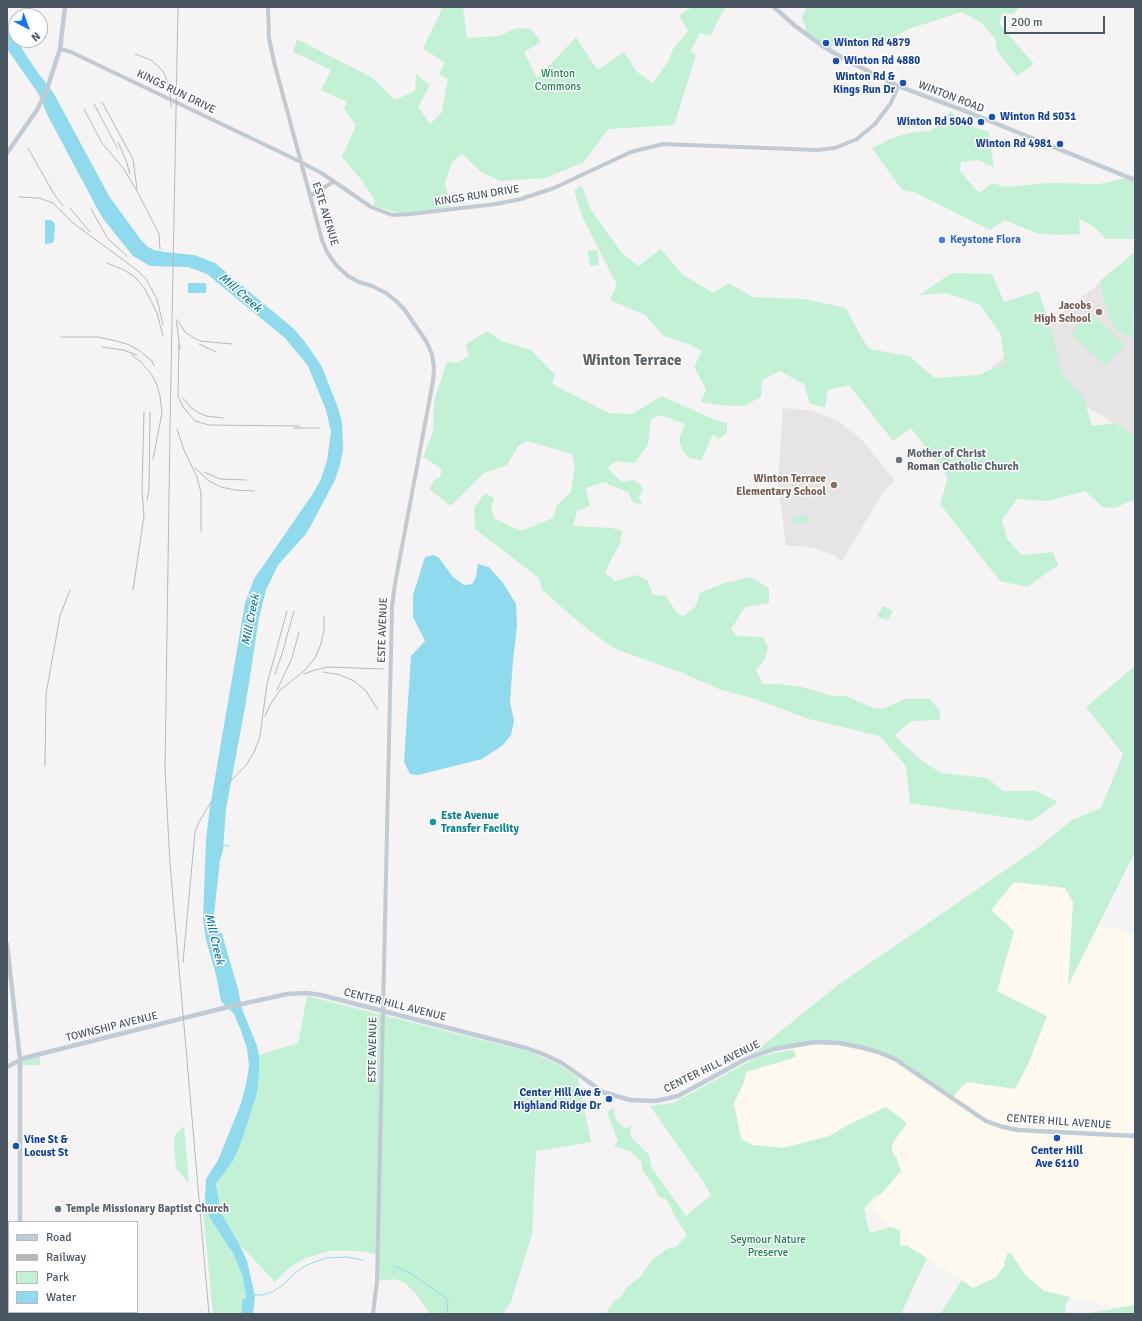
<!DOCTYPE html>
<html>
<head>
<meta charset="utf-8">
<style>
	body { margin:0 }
	#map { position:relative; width:1142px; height:1321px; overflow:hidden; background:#f5f3f3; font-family:Signika,sans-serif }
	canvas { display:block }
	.frame { position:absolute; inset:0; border:8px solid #4a5661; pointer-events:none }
	.legend { position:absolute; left:8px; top:1221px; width:130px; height:92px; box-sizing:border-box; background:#fff; border:1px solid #b7bbc0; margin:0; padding:5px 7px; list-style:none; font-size:12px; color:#4a5661 }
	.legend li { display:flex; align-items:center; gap:8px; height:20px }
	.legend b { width:20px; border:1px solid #b7bbc0 }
	.north { position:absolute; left:8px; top:8px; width:40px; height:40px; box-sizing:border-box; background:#fff; border:1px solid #b7bbc0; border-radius:50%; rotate:139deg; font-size:11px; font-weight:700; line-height:16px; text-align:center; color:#4a5661 }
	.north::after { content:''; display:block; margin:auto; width:14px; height:18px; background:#1a73e8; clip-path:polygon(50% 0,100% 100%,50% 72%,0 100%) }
	.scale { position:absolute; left:1004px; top:16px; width:101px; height:18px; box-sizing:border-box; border:2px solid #4a5661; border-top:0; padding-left:5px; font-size:12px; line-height:14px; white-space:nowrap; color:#4a5661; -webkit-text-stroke:3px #fff; paint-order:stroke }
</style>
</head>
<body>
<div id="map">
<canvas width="1142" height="1321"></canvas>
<div class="frame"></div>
<ul class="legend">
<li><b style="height:5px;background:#c1cbd6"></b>Road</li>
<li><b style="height:5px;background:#b5b8bd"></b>Railway</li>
<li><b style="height:11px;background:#c3f1d5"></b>Park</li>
<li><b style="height:11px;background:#90daee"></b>Water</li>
</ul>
<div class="north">N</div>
<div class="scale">200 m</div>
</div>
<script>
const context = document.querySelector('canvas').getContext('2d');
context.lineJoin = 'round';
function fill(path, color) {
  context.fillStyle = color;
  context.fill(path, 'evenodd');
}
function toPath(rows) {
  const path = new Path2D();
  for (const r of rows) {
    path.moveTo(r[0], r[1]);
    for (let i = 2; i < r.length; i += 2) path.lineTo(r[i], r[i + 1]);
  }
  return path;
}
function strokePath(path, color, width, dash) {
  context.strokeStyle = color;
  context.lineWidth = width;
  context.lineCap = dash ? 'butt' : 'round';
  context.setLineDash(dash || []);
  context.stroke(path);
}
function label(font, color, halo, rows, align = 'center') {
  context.font = font + ' Signika,sans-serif';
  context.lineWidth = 3;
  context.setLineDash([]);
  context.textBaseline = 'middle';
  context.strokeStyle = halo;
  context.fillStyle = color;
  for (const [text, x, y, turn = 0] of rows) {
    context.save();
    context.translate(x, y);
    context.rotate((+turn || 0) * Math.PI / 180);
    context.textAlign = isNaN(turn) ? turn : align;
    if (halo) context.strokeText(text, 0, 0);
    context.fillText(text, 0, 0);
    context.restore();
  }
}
const commercial = toPath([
	[1014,882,1065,888,1085,921,1135,934,1135,1305,1121,1307,1047,1293,1039,1288,1025,1275,1011,1254,996,1277,973,1288,906,1245,900,1246,900,1230,891,1227,871,1209,881,1194,901,1171,897,1159,892,1152,893,1144,900,1132,886,1107,848,1125,829,1136,783,1148,753,1145,741,1139,734,1103,744,1082,746,1072,795,1057,794,1050,795,1044,839,1043,887,1055,951,1097,962,1086,968,1082,972,1082,1015,1089,997,991,1014,931,991,911]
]);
const education = toPath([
	[1135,256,1135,436,1084,405,991,367],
	[783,408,813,411,832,418,841,423,862,440,895,481,885,489,842,561,831,554,816,549,801,546,786,546,778,481],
	[20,1312,99,1312,99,1314,20,1314]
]);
const green = toPath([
	[443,7,463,7,467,38,499,36,517,28,531,29,541,42,524,52,537,79,576,37,596,68,600,69,624,52,637,72,653,83,669,60,673,49,688,31,679,16,692,7,726,7,718,20,711,36,700,33,690,52,696,55,674,125,608,129,584,162,545,178,500,181,481,172,462,154,452,162,445,183,450,207,403,213,390,211,373,205,375,201,363,182,342,157,356,125,344,109,347,102,321,90,331,70,293,52,297,39,373,78,395,100,415,91,416,74,430,85,418,107,430,124,442,112,448,79,439,74,445,63,423,48],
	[807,7,1020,7,1013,14,1003,13,999,23,1034,64,1017,76,997,51,995,39,981,22,961,12,909,29,881,44,866,46,837,42,828,50,808,36,802,17],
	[951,111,961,123,989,132,994,167,977,160,961,162,960,171,979,193,993,183,1005,187,1048,183,1099,184,1135,176,1135,239,1106,239,1095,228,1079,218,1080,234,1061,235,1036,233,1005,220,990,230,914,192,902,190,872,148,892,138,913,132,930,131,940,124],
	[582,186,591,210,622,253,638,266,661,249,682,274,713,293,729,283,753,297,804,299,846,308,859,333,869,349,909,356,935,378,978,375,1005,364,1001,335,980,305,947,293,919,295,952,273,992,274,1004,302,1038,291,1048,318,1062,374,1084,399,1092,426,1114,423,1135,436,1135,499,1115,508,1103,507,1085,491,1048,501,1017,499,1002,520,1007,539,1022,555,1053,552,1058,565,1027,587,1000,581,940,504,948,477,911,428,893,441,849,385,828,390,825,407,810,404,804,384,780,371,762,380,761,397,743,406,719,405,701,402,706,389,694,367,702,351,688,344,664,336,645,315,610,300,617,285,582,216,574,190],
	[597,250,599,265,590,266,588,251],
	[1135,252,1135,311,1132,312,1134,337,1116,331,1104,302,1100,281],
	[1090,313,1125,345,1106,366,1071,334],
	[488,331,501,341,531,350,555,375,552,384,609,413,632,414,662,396,713,419,727,423,727,433,719,439,713,434,701,461,688,457,682,450,679,439,685,424,661,415,651,419,648,444,635,463,616,461,607,468,622,482,633,480,640,484,643,490,639,497,642,505,632,502,629,493,603,482,586,488,590,506,577,511,573,526,612,528,622,531,620,544,613,556,605,573,615,581,637,575,648,581,653,595,666,596,677,613,684,616,696,606,700,593,722,584,750,577,769,588,769,603,745,607,731,629,736,636,763,637,768,647,765,659,756,670,763,684,779,684,802,687,832,696,846,696,871,707,883,709,904,699,930,699,940,711,940,720,911,721,895,735,904,745,925,763,941,773,987,778,1003,791,1036,791,1058,802,1032,821,910,803,906,766,880,736,809,719,752,698,721,690,683,673,618,650,609,645,580,623,542,590,539,578,475,529,474,508,485,493,494,498,491,509,495,519,521,531,553,518,557,505,571,492,575,466,572,454,527,441,518,446,507,465,484,473,451,506,429,489,435,479,440,477,442,469,423,457,433,432,434,401,447,362,456,363,469,356,466,344],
	[808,514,809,522,794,525,793,517],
	[883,606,893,611,887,621,877,616],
	[1135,666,1135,852,1068,986,1073,902,1065,888,1014,882,991,910,1014,931,997,991,1047,1016,1029,1062,1015,1089,968,1082,962,1086,952,1098,895,1059,852,1045,802,1043,746,1059,838,985,1039,847,1072,820,1101,808,1123,754,1086,707],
	[307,996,530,1052,559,1065,578,1078,591,1142,536,1151,532,1234,511,1302,503,1314,430,1314,417,1295,405,1283,394,1279,377,1281,377,1254,357,1251,329,1251,303,1259,288,1269,275,1282,243,1248,221,1213,216,1184,233,1161,239,1148,246,1128,257,1093,259,1074,259,1055,298,1043],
	[794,1050,796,1057,746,1072,744,1082,734,1103,741,1139,753,1145,783,1148,829,1136,848,1125,886,1107,907,1123,892,1144,892,1152,897,1159,901,1171,881,1194,874,1197,864,1208,866,1219,870,1233,891,1227,900,1230,900,1246,906,1245,927,1258,901,1314,605,1314,614,1301,621,1297,626,1288,640,1277,652,1260,667,1249,677,1246,687,1235,675,1217,667,1200,658,1196,654,1186,642,1170,642,1162,630,1151,614,1146,618,1141,607,1112,615,1107,614,1113,616,1120,626,1129,632,1125,630,1131,631,1137,649,1155,652,1168,686,1216,711,1195,703,1181,650,1106,673,1103,754,1059,774,1053],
	[40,1054,40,1065,20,1065,24,1058],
	[184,1126,189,1183,176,1168,174,1145,175,1135],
	[205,1199,209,1217,234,1255,243,1277,246,1298,242,1300,242,1314,213,1314,202,1201],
	[1008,1253,1011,1253,1025,1275,1044,1291,1070,1297,1065,1305,1066,1314,940,1314,962,1280,973,1288,996,1277,1005,1265,1004,1261],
	[1135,1305,1135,1314,1084,1314]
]);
const water = toPath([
	[7,26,38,73,53,92,109,196,141,240,148,247,154,250,165,252,194,255,215,263,294,329,305,342,322,367,338,408,342,422,343,449,340,465,335,480,310,527,305,535,278,565,266,590,259,618,246,702,226,809,223,850,220,860,213,924,222,934,238,989,242,1009,257,1046,259,1055,259,1074,257,1093,246,1128,239,1148,233,1161,216,1184,221,1213,239,1243,247,1261,255,1296,253,1314,242,1314,242,1300,246,1298,243,1277,234,1255,209,1217,205,1199,206,1179,218,1160,240,1106,246,1085,249,1066,247,1048,240,1028,234,1014,221,1001,216,975,206,940,203,919,206,840,210,807,245,603,254,579,312,495,320,481,327,461,331,432,326,410,308,366,285,338,207,274,188,267,150,266,133,256,104,220,98,210,48,116,38,93,7,49],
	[45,220,51,220,55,224,54,241,52,243,45,244],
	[188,283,206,283,206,293,188,293],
	[434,555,439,558,453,577,464,585,472,584,476,577,478,564,489,567,503,583,516,604,517,626,513,660,510,702,514,721,511,735,503,745,482,759,418,775,410,774,404,762,411,656,425,641,413,617,413,595,425,557]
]);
const stream = toPath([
	[223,845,229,846],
	[394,1266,412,1274,448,1300,447,1314],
	[253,1295,261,1295,273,1292,284,1284,295,1273,307,1265,326,1258,346,1257,363,1260]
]);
const tertiary = toPath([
	[268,7,269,38,274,62,322,240,327,252,336,265,348,276,359,282,372,286,386,293,396,301,404,309,426,341,432,354,434,368,433,381,395,584,392,606,377,1281,373,1314],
	[60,49,71,52,301,162,323,174,371,207,392,215,410,214,496,204,521,199,554,188,631,152,663,144,817,150,835,148,857,139,875,124,891,103,898,86],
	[310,196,333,182]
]);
const secondary = toPath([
	[774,7,794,25,821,45,846,60,898,86,965,111,1135,180],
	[7,153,37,110,46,92,60,49,65,7],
	[7,944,20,1060,20,1222],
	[7,1067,24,1058,224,1008,287,994,307,993,321,995,526,1048,543,1054,562,1063,603,1092,630,1100,656,1101,678,1096,746,1059,774,1049,815,1042,839,1043,864,1048,878,1052,895,1059,974,1113,986,1121,1003,1127,1018,1130,1135,1136],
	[20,1314,20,1312]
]);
const rail = toPath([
	[178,7,170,428,165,769,170,864,209,1314],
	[135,54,151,60,162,70,165,75,170,90,171,107],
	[102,102,133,159,137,189],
	[94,104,118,149],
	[84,109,102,143,123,168,137,191,159,234,160,249],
	[118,142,126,160,130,174],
	[28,148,54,194,63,206],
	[19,197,39,198,53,203,73,223,137,270,146,279,157,299,163,325],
	[70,208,90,232],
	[91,209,108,239,127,256],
	[107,263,124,270,135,277,145,289,157,313,163,336],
	[176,319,180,349],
	[178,321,185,332,194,338,200,341,232,344],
	[61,337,98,337,116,341,127,344,140,351,152,361,154,366],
	[179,344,178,396,183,407,195,421,209,425,299,426],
	[199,344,216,352],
	[102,347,123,350,137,355],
	[132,355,141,362,152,375,157,385,160,396,162,413,153,459],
	[183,398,190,407,199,413,206,416,223,418],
	[294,428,320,428],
	[177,429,184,450,197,477,201,493,201,531],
	[195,468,209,481,221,487,235,490,254,491],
	[204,472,220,479,246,480],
	[147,500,149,489,150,412],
	[133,590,144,516,142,490,144,412],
	[323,672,340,675,354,681,366,691,378,710],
	[275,674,282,654,294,611],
	[304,674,315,670,328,667,383,669],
	[277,690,292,658,299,632],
	[265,716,270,705,280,690,304,671,315,658,321,644,324,630,324,616],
	[45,766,46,694,60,616,70,590],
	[183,962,195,832,199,822,211,802,247,764,255,750,260,736,267,684,287,611]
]);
const markers = [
	[826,43,4,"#1a4fb4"],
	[836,61,4,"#1a4fb4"],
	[903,83,4,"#1a4fb4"],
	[992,117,4,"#1a4fb4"],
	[981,122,4,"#1a4fb4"],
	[1060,144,4,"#1a4fb4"],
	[942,240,4,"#3f7fe0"],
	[1099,312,4,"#8d6e63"],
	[899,460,4,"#6b7280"],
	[834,485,4,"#8d6e63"],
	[433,822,4,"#0f9aa8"],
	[609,1099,4,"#1a4fb4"],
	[1057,1138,4,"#1a4fb4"],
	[16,1146,4,"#1a4fb4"],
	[58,1209,4,"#6b7280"]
];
const transitNames = [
	["Winton Rd 4879",834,43],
	["Winton Rd 4880",844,61],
	["Winton Rd &",895,77,"right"],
	["Kings Run Dr",895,90,"right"],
	["Winton Rd 5031",1000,117],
	["Winton Rd 5040",973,122,"right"],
	["Winton Rd 4981",1052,144,"right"],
	["Center Hill Ave &",601,1093,"right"],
	["Highland Ridge Dr",601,1106,"right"],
	["Vine St &",24,1140],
	["Locust St",24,1153],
	["Center Hill",1057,1151,"center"],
	["Ave 6110",1057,1164,"center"]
];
const parkNames = [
	["Winton",558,74],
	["Commons",558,87],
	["Seymour Nature",768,1240],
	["Preserve",768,1253]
];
const streetNames = [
	["KINGS RUN DRIVE",176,92,26],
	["WINTON ROAD",951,97,21],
	["KINGS RUN DRIVE",477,196,-9],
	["ESTE AVENUE",325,214,73],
	["ESTE AVENUE",383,630,-88],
	["CENTER HILL AVENUE",395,1005,14],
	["TOWNSHIP AVENUE",112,1027,-14],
	["ESTE AVENUE",373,1050,-89],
	["CENTER HILL AVENUE",712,1067,-26],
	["CENTER HILL AVENUE",1059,1122,4]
];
const shopNames = [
	["Keystone Flora",950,240]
];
const educationNames = [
	["Jacobs",1091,306],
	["High School",1091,319],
	["Winton Terrace",826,479],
	["Elementary School",826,492]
];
const worshipNames = [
	["Mother of Christ",907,454],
	["Roman Catholic Church",907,467],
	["Temple Missionary Baptist Church",66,1209]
];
const cultureNames = [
	["Este Avenue",441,816],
	["Transfer Facility",441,829]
];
const waterNames = [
	["Mill Creek",240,293,41],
	["Mill Creek",251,620,-79],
	["Mill Creek",214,939,77]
];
const districtNames = [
	["Winton Terrace",632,361]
];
fill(commercial, '#fdf9ef');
fill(education, '#e6e4e5');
fill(green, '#c3f1d5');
fill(water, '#90daee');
strokePath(stream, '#90daee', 1);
strokePath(tertiary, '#c1cad2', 4);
strokePath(secondary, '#c1cbd6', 4.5);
strokePath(rail, '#b5b8bd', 1);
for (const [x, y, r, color] of markers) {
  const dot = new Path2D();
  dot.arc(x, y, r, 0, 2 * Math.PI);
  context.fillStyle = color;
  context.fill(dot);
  strokePath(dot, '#fff', 1.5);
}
label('bold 11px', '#164399', '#fff', transitNames, 'left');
label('11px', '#17864f', '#fff', parkNames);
label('11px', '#4a5661', '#fff', streetNames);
label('bold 11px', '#366cbe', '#fff', shopNames, 'left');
label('bold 11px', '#785e54', '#fff', educationNames, 'right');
label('bold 11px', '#5b616d', '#fff', worshipNames, 'left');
label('bold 11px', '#0d838f', '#fff', cultureNames, 'left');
label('italic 12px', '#0c7c9b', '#fff', waterNames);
label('bold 15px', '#5f6368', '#fff', districtNames);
</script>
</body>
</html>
